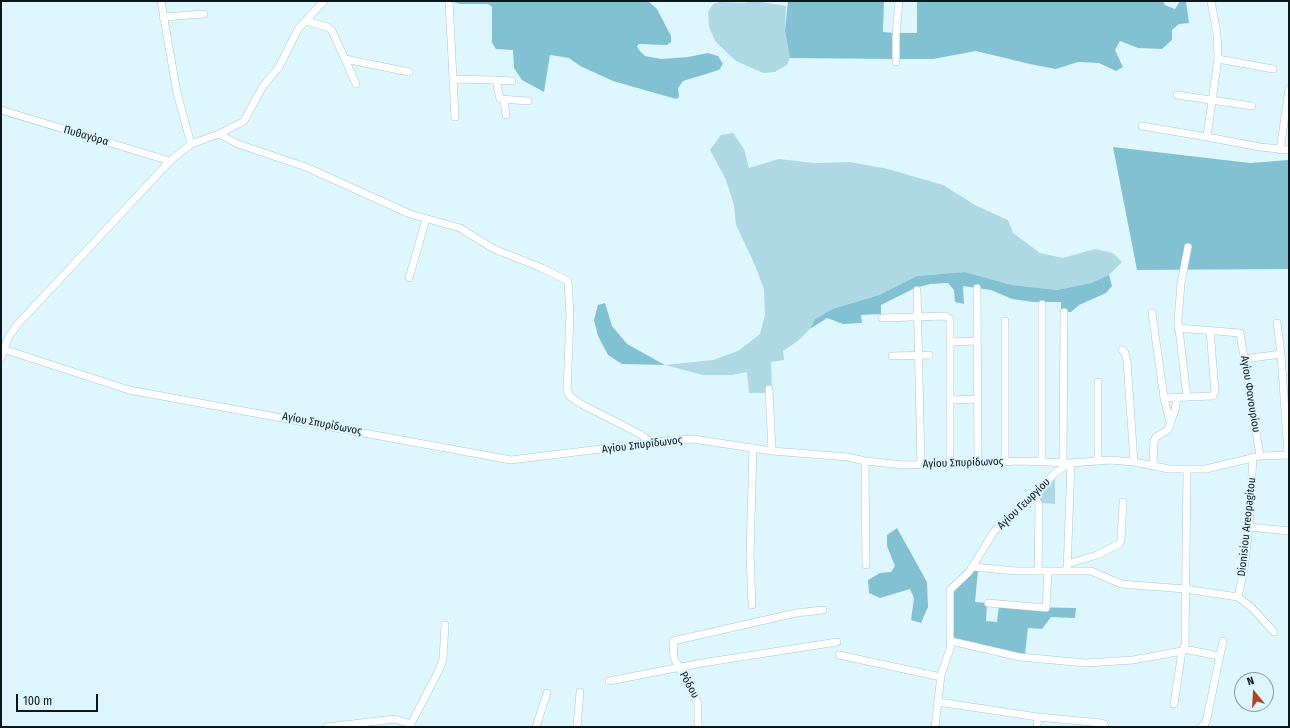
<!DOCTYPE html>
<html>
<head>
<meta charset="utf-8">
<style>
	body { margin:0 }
	#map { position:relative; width:1290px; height:728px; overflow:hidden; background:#def7fe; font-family:"Fira Sans Condensed",sans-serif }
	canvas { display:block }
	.frame { position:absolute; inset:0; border:2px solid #0d1619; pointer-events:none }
	.north { position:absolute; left:1234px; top:672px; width:40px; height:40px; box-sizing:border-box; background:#def7fe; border:1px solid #8a9da2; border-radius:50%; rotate:342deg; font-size:11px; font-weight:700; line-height:16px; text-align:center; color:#0d1619 }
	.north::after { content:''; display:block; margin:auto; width:14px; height:18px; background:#ae4626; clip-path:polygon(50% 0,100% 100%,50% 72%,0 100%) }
	.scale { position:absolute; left:16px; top:694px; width:82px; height:18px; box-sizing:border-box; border:2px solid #0d1619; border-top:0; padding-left:5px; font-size:12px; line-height:14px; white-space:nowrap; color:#0d1619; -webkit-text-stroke:3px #def7fe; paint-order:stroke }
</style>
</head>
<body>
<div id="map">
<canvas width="1290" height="728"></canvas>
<div class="frame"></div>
<div class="north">N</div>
<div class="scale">100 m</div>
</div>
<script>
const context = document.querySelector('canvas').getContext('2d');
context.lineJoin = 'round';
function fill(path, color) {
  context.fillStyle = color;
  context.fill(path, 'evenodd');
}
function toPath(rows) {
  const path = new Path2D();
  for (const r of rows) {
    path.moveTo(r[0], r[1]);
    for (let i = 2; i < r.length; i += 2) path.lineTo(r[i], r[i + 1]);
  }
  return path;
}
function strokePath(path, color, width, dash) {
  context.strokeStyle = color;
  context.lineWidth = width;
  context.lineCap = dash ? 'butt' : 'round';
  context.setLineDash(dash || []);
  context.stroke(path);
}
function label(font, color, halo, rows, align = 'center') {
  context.font = font + ' "Fira Sans Condensed",sans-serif';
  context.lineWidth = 4;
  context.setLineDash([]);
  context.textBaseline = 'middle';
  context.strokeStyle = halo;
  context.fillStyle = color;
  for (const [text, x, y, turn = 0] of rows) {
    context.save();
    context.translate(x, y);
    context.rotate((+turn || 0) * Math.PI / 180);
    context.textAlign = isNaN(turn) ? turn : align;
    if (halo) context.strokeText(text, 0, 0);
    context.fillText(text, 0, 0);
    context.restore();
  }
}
const green = toPath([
	[755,1,786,6,785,31,790,58,787,65,775,72,763,73,736,61,715,41,709,27,708,12,713,4,719,2,743,3],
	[733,133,744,149,749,168,779,159,814,163,850,162,888,169,943,185,975,205,1008,220,1013,233,1040,253,1063,258,1095,249,1113,253,1122,262,1109,275,1091,283,1057,290,1012,285,965,272,917,276,879,295,832,309,815,319,810,329,799,340,783,351,784,360,771,362,772,393,749,393,747,372,732,375,703,375,665,365,713,360,738,351,760,334,765,315,764,289,754,263,736,225,734,205,726,180,710,150,721,135],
	[1055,478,1055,504,1041,503,1038,495]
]);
const forest = toPath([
	[450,1,648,1,657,9,671,36,671,42,667,45,639,44,637,46,639,50,645,56,661,59,688,57,708,53,718,56,723,64,719,70,683,81,678,88,679,97,676,99,613,81,580,66,569,58,550,55,544,92,522,80,514,68,513,50,496,49,492,43,492,7,488,4,460,4],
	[788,1,884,1,883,32,894,33,894,59,790,58,785,31],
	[917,1,1163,1,1165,5,1175,9,1180,1,1186,1,1189,23,1179,24,1172,30,1172,40,1162,49,1138,48,1120,41,1115,50,1123,67,1116,71,1099,63,1078,62,1056,69,1030,64,976,51,933,59,899,59,898,33,917,33],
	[1113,147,1250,163,1289,160,1289,269,1137,270],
	[965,272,1012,285,1057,290,1091,283,1109,275,1112,286,1106,293,1079,305,1071,312,1061,312,1061,302,1033,302,1012,299,991,290,963,286,964,304,955,302,954,290,948,283,930,284,915,288,881,305,881,314,861,315,862,323,843,324,827,318,810,329,815,319,832,309,879,295,917,276],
	[605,303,612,326,627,344,665,365,622,364,608,355,598,336,594,320,598,305],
	[897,528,927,582,928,607,921,623,911,620,914,598,910,589,880,598,869,593,868,580,880,573,891,572,895,566,887,546,887,535],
	[974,571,978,571,975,602,987,603,986,621,997,622,999,605,1027,607,1076,608,1075,618,1051,617,1042,629,1028,628,1025,654,1008,652,953,639,952,596,954,588]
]);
const street = toPath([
	[161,1,177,93,191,144],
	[449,1,455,117],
	[1211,1,1217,34,1218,58,1207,137,1260,147,1289,150],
	[163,17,204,14],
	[307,20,309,22,328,27,332,31,345,59,409,72],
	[345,59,356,84],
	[1218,59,1273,69],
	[896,62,896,36,899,1],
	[453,79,496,80,500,99,528,101],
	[496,80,512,81],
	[1177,95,1252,106],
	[504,100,506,115],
	[1,110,170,161],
	[1142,126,1207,137],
	[219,134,238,144,306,167,410,214,460,228,494,249,542,268,568,281,570,315,567,391,571,397,579,403,640,434,652,443],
	[1280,150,1289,89],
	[409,278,426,219],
	[977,288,978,462],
	[917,290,921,465],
	[1042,304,1042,461],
	[1152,313,1164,398,1170,422],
	[882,318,945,316,950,319,950,464],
	[1277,323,1281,354,1288,455],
	[1178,328,1240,333,1260,456],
	[950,342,977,341],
	[3,349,129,390,511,460,674,440,693,439,772,451,848,457,865,461,904,465,1022,461,1071,463,1110,460,1134,462,1169,469,1206,469,1260,456,1289,455],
	[1122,350,1125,353,1127,361,1134,462],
	[892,356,929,355],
	[1,358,8,338,17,325,170,161,191,144,219,134,244,121,263,86,279,67,298,29,324,1],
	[1244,359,1281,354],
	[769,389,772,451],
	[1187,397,1178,321,1181,283,1188,247],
	[1164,398,1213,396,1215,392,1210,330],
	[950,400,977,399],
	[865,461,866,565],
	[1005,461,1005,321],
	[1098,461,1098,382],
	[1063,463,1064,312],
	[1153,466,1154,441,1156,437,1168,430,1175,410,1177,398],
	[1034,495,1039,505,1038,571],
	[1249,527,1289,531],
	[1067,564,1097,555,1119,544,1121,540,1123,502],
	[973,567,1016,571,1067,571,1071,463],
	[1067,571,1091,571,1121,584,1185,589,1238,597,1251,607,1274,632],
	[1238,597,1244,569,1249,527,1253,457],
	[988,603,1046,608,1048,571],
	[752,605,750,555,753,448],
	[951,641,1020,657,1086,663,1133,660,1182,651,1185,646,1187,470],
	[1184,649,1219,656],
	[839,655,941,677],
	[609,681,702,663,837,642],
	[938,702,1038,717,1101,723,1104,724,1105,727],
	[1174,704,1182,651],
	[327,727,395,719,411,724,439,670,443,659,445,625],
	[536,727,547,693],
	[577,727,580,692],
	[698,727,698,703,674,658,673,641,796,613,823,610],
	[935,727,941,675,950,649,950,590,969,572,993,533,1003,522,1034,495,1056,472,1070,463],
	[1037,727,1038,717],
	[1201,727,1205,724,1207,718,1223,641]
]);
const streetNames = [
	["Πυθαγόρα",86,136,16],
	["Αγίου Φανουρίου",1250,394,81],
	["Αγίου Σπυρίδωνος",322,424,11],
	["Αγίου Σπυρίδωνος",642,445,-7],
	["Αγίου Σπυρίδωνος",963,463,-2],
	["Αγίου Γεωργίου",1024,504,-44],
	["Dionisiou Areopagitou",1247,527,-84],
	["Ρόδου",689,685,61]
];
fill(green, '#add8e4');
fill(forest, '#81c1d2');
strokePath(street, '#adc5cc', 8);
strokePath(street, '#fff', 7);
label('11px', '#0d1619', '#def7fe', streetNames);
</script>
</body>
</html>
